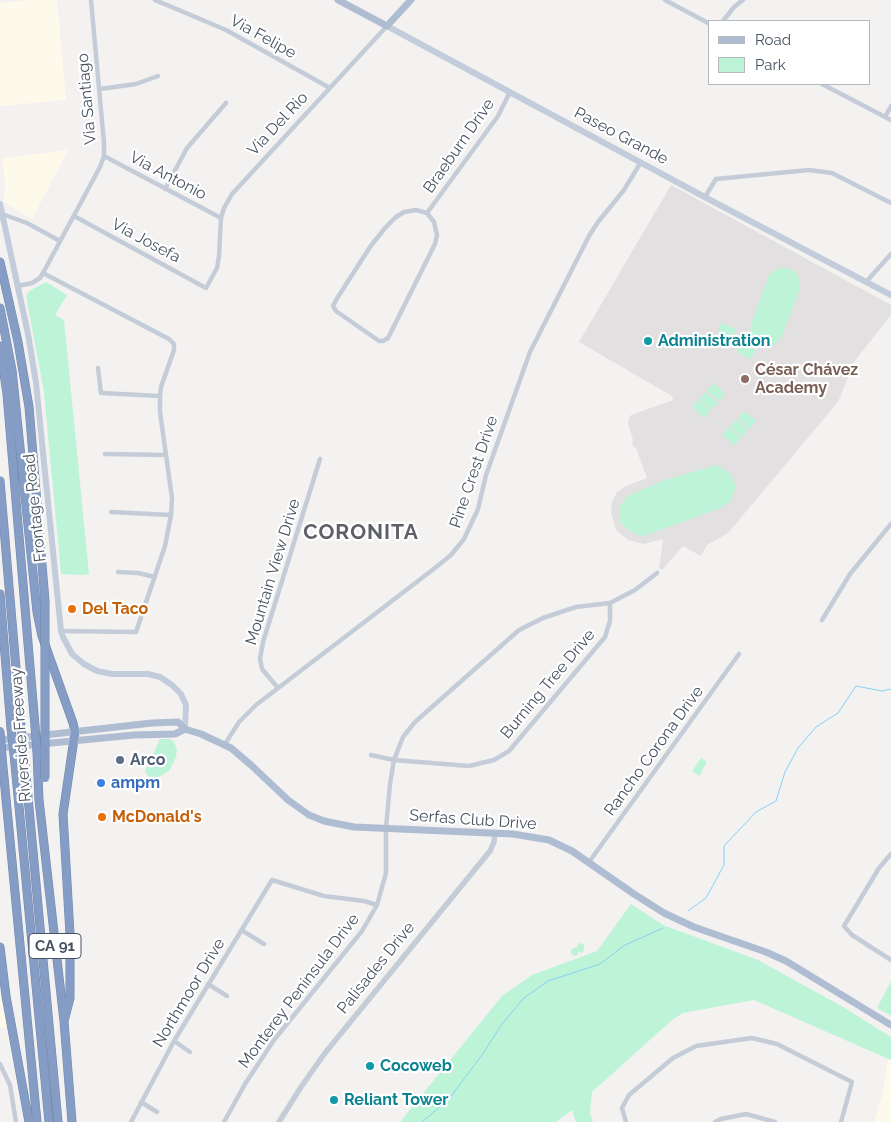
<!DOCTYPE html>
<html>
<head>
<meta charset="utf-8">
<style>
	body { margin:0 }
	#map { position:relative; width:891px; height:1122px; overflow:hidden; background:#f4f1f1; font-family:Raleway,sans-serif }
	canvas { display:block }
	.legend { position:absolute; left:708px; top:20px; width:162px; height:65px; box-sizing:border-box; background:#fff; border:1px solid #b5bac0; margin:0; padding:6px 9px; list-style:none; font-size:15px; color:#475261 }
	.legend li { display:flex; align-items:center; gap:10px; height:25px }
	.legend b { width:25px; border:1px solid #b5bac0 }
</style>
</head>
<body>
<div id="map">
<canvas width="891" height="1122"></canvas>
<ul class="legend">
<li><b style="height:6px;background:#afbdd2"></b>Road</li>
<li><b style="height:14px;background:#bdf4d8"></b>Park</li>
</ul>
</div>
<script>
const context = document.querySelector('canvas').getContext('2d');
context.lineJoin = 'round';
function fill(path, color) {
  context.fillStyle = color;
  context.fill(path, 'evenodd');
}
function toPath(rows) {
  const path = new Path2D();
  for (const r of rows) {
    path.moveTo(r[0], r[1]);
    for (let i = 2; i < r.length; i += 2) path.lineTo(r[i], r[i + 1]);
  }
  return path;
}
function strokePath(path, color, width, dash) {
  context.strokeStyle = color;
  context.lineWidth = width;
  context.lineCap = dash ? 'butt' : 'round';
  context.setLineDash(dash || []);
  context.stroke(path);
}
function label(font, color, halo, rows, align = 'center') {
  context.font = font + ' Raleway,sans-serif';
  context.lineWidth = 4.5;
  context.setLineDash([]);
  context.textBaseline = 'middle';
  context.strokeStyle = halo;
  context.fillStyle = color;
  for (const [text, x, y, turn = 0] of rows) {
    context.save();
    context.translate(x, y);
    context.rotate((+turn || 0) * Math.PI / 180);
    context.textAlign = isNaN(turn) ? turn : align;
    if (halo) context.strokeText(text, 0, 0);
    context.fillText(text, 0, 0);
    context.restore();
  }
}
const commercial = toPath([
	[27,0,57,0,66,100,0,106,0,3],
	[68,150,32,219,4,202,5,184,2,158],
	[0,991,7,1027,0,1028],
	[888,1059,891,1060,891,1122,874,1122,882,1095]
]);
const education = toPath([
	[671,185,891,305,891,315,854,362,838,402,728,533,707,545,701,556,683,546,662,570,659,568,663,539,643,544,628,540,616,530,611,513,612,502,617,492,626,486,647,478,636,448,632,445,633,440,628,424,629,418,631,415,673,400,672,396,579,342]
]);
const green = toPath([
	[779,268,786,268,795,271,800,281,800,288,781,339,771,346,760,345,755,341,750,335,751,325,769,275],
	[46,282,67,295,55,315,64,320,89,574,81,575,61,574,44,392,26,296,29,291],
	[721,323,736,329,732,337,718,332],
	[717,334,731,340,727,349,713,342],
	[742,343,756,350,751,359,737,352],
	[714,383,725,394,719,401,707,390],
	[706,392,718,403,711,410,699,399],
	[698,400,710,411,704,418,692,407],
	[744,411,756,421,749,429,738,418],
	[736,419,748,430,742,437,730,426],
	[729,427,741,438,734,445,722,435],
	[716,465,730,473,736,486,731,501,721,508,641,537,627,529,620,522,619,507,629,495,665,480],
	[160,739,170,739,174,742,177,749,176,757,169,771,159,777,150,777,148,776,145,771],
	[701,758,707,762,699,776,692,771],
	[631,904,663,925,758,960,843,1007,891,1037,891,1060,754,1000,683,1013,672,1020,592,1092,590,1113,593,1122,576,1122,572,1110,556,1122,400,1122,502,996,532,975,597,951],
	[578,943,584,944,584,951,582,953,578,952,578,955,574,956,571,953,571,950,573,948,577,947],
	[891,981,891,1016,877,1008]
]);
const stream = toPath([
	[688,911,706,898,724,865,724,846,756,812,776,801,785,772,798,748,816,727,838,713,856,686,882,691,891,689],
	[422,1122,449,1099,482,1055,502,1024,524,998,548,981,600,964,625,945,663,928]
]);
const minor = toPath([
	[155,0,226,30,330,88],
	[665,0,710,24],
	[723,21,734,7,743,0],
	[822,84,891,120],
	[100,89,136,84,158,76],
	[885,117,891,106],
	[104,156,221,218],
	[165,189,187,148,226,103],
	[705,197,716,179,809,170,832,173,891,203],
	[416,210,427,213,434,222,437,235,435,244,388,338,383,341,379,341,336,311,333,306,336,300,370,247,385,228,396,217,404,212,416,210],
	[427,213,498,116,510,92],
	[2,214,27,223,60,241],
	[74,216,206,288,217,268,219,256,221,218,224,208,232,194,387,26],
	[43,273,169,339,174,344,174,350,161,387,160,396,160,412,172,498,171,515,165,546,136,632,61,631],
	[866,282,891,254],
	[18,286,32,283,40,278,43,273,100,167,104,156,104,143,91,0],
	[98,368,101,393,160,396],
	[105,454,166,455],
	[111,512,171,515],
	[118,572,138,573,155,577],
	[822,620,850,574,891,524],
	[278,688,262,669,260,659,263,642,320,459],
	[225,744,239,722,256,705,435,568,451,555,464,539,478,509,486,475,530,352,589,236,598,222,624,190,641,162],
	[371,755,394,760,469,766,494,760,509,751,605,637,610,621,610,603],
	[891,854,879,868,844,926,852,935,891,960],
	[589,862,739,654],
	[243,931,264,944],
	[208,984,227,996],
	[174,1041,190,1052],
	[0,1064,10,1085,16,1122],
	[141,1102,157,1112],
	[131,1122,174,1041,272,880,324,896,364,901,377,905],
	[224,1122,245,1084,274,1040,362,931,377,905,386,873,386,828,390,784,394,760,403,737,415,722,519,630,543,618,576,607,610,603,635,590,657,573],
	[626,1122,622,1108,629,1095,673,1058,696,1046,752,1038,777,1044,852,1082,841,1122],
	[715,1122,721,1119,746,1114,775,1122]
]);
const tertiary = toPath([
	[279,1122,301,1087,325,1053,490,851,494,842,495,834]
]);
const secondary = toPath([
	[387,26,714,202,891,295],
	[0,204,28,334,36,383,61,631,63,637,72,654,84,664,97,671,112,674,148,674,160,677,172,685,181,694,186,705,185,729]
]);
const primary = toPath([
	[338,0,387,26,411,0],
	[0,740,152,723,178,722,185,729,201,734,231,748,251,765,288,800,309,815,324,821,354,827,513,834,549,840,572,851,634,894,664,913,694,927,766,952,786,961,891,1025],
	[0,748,134,735,175,734,185,729]
]);
const motorway = toPath([
	[0,262,18,342,29,407,45,601],
	[0,308,12,370,37,612,42,636,73,723,75,732,63,814,70,934,70,998,64,1021],
	[0,346,7,394,35,726],
	[0,481,21,727],
	[0,594,11,728],
	[37,752,39,800,64,1021,72,1122],
	[14,754,49,1122],
	[24,754,58,1122],
	[2,757,37,1122],
	[0,947,6,996,29,1122]
]);
const motorwayBridge = toPath([
	[35,726,37,752],
	[21,727,24,754],
	[11,728,14,754],
	[0,731,2,757],
	[45,778,45,601]
]);
const markers = [
	[648,341,5,"#0f9aa8"],
	[745,379,5,"#8d6e63"],
	[72,609,5,"#e8710a"],
	[120,760,5,"#5c6f8a"],
	[101,783,5,"#3f7fe0"],
	[102,817,5,"#e8710a"],
	[370,1066,5,"#0f9aa8"],
	[334,1100,5,"#0f9aa8"]
];
const shields = [
	[55,946,52]
];
const shieldNames = [
	["CA 91",55,946]
];
const streetNames = [
	["Via Felipe",263,37,29],
	["Via Santiago",87,99,-95],
	["Via Del Rio",278,124,-47],
	["Paseo Grande",621,136,28],
	["Braeburn Drive",459,146,-55],
	["Via Antonio",168,176,28],
	["Via Josefa",146,241,28],
	["Pine Crest Drive",474,472,-71],
	["Frontage Road",35,508,-96],
	["Mountain View Drive",273,572,-73],
	["Burning Tree Drive",548,684,-50],
	["Riverside Freeway",21,735,-94],
	["Rancho Corona Drive",654,751,-54],
	["Serfas Club Drive",473,820,4],
	["Palisades Drive",376,968,-51],
	["Monterey Peninsula Drive",299,991,-53],
	["Northmoor Drive",189,993,-59]
];
const cultureNames = [
	["Administration",658,341],
	["Cocoweb",380,1066],
	["Reliant Tower",344,1100]
];
const educationNames = [
	["César Chávez",755,370],
	["Academy",755,388]
];
const foodNames = [
	["Del Taco",82,609],
	["McDonald's",112,817]
];
const serviceNames = [
	["Arco",130,760]
];
const shopNames = [
	["ampm",111,783]
];
const districtNames = [
	["CORONITA",361,533]
];
fill(commercial, '#fefaeb');
fill(education, '#e2e0e0');
fill(green, '#bdf4d8');
strokePath(stream, '#87d1f4', 1);
strokePath(motorway, '#7088b0', 9);
strokePath(minor, '#c4ccd7', 4.5);
strokePath(tertiary, '#c4ccd7', 5.5);
strokePath(secondary, '#c3ccdb', 6);
strokePath(primary, '#afbdd2', 7);
strokePath(motorway, '#859dc4', 8);
strokePath(motorwayBridge, '#7088b0', 9, []);
strokePath(motorwayBridge, '#859dc4', 8);
for (const [x, y, r, color] of markers) {
  const dot = new Path2D();
  dot.arc(x, y, r, 0, 2 * Math.PI);
  context.fillStyle = color;
  context.fill(dot);
  strokePath(dot, '#fff', 2);
}
for (const [x, y, w] of shields) {
  const box = new Path2D();
  box.roundRect(x - w / 2, y - 12.5, w, 25, 4);
  context.fillStyle = '#fff';
  context.fill(box);
  strokePath(box, '#475261', 1);
}
label('bold 15px', '#475261', null, shieldNames);
label('16px', '#475261', '#fff', streetNames);
label('bold 16px', '#0d838f', '#fff', cultureNames, 'left');
label('bold 16px', '#785e54', '#fff', educationNames, 'left');
label('bold 16px', '#c56008', '#fff', foodNames, 'left');
label('bold 16px', '#4e5e75', '#fff', serviceNames, 'left');
label('bold 16px', '#366cbe', '#fff', shopNames, 'left');
context.letterSpacing = '1px';
label('bold 21px', '#5d6067', '#fff', districtNames);
context.letterSpacing = '0px';
</script>
</body>
</html>
